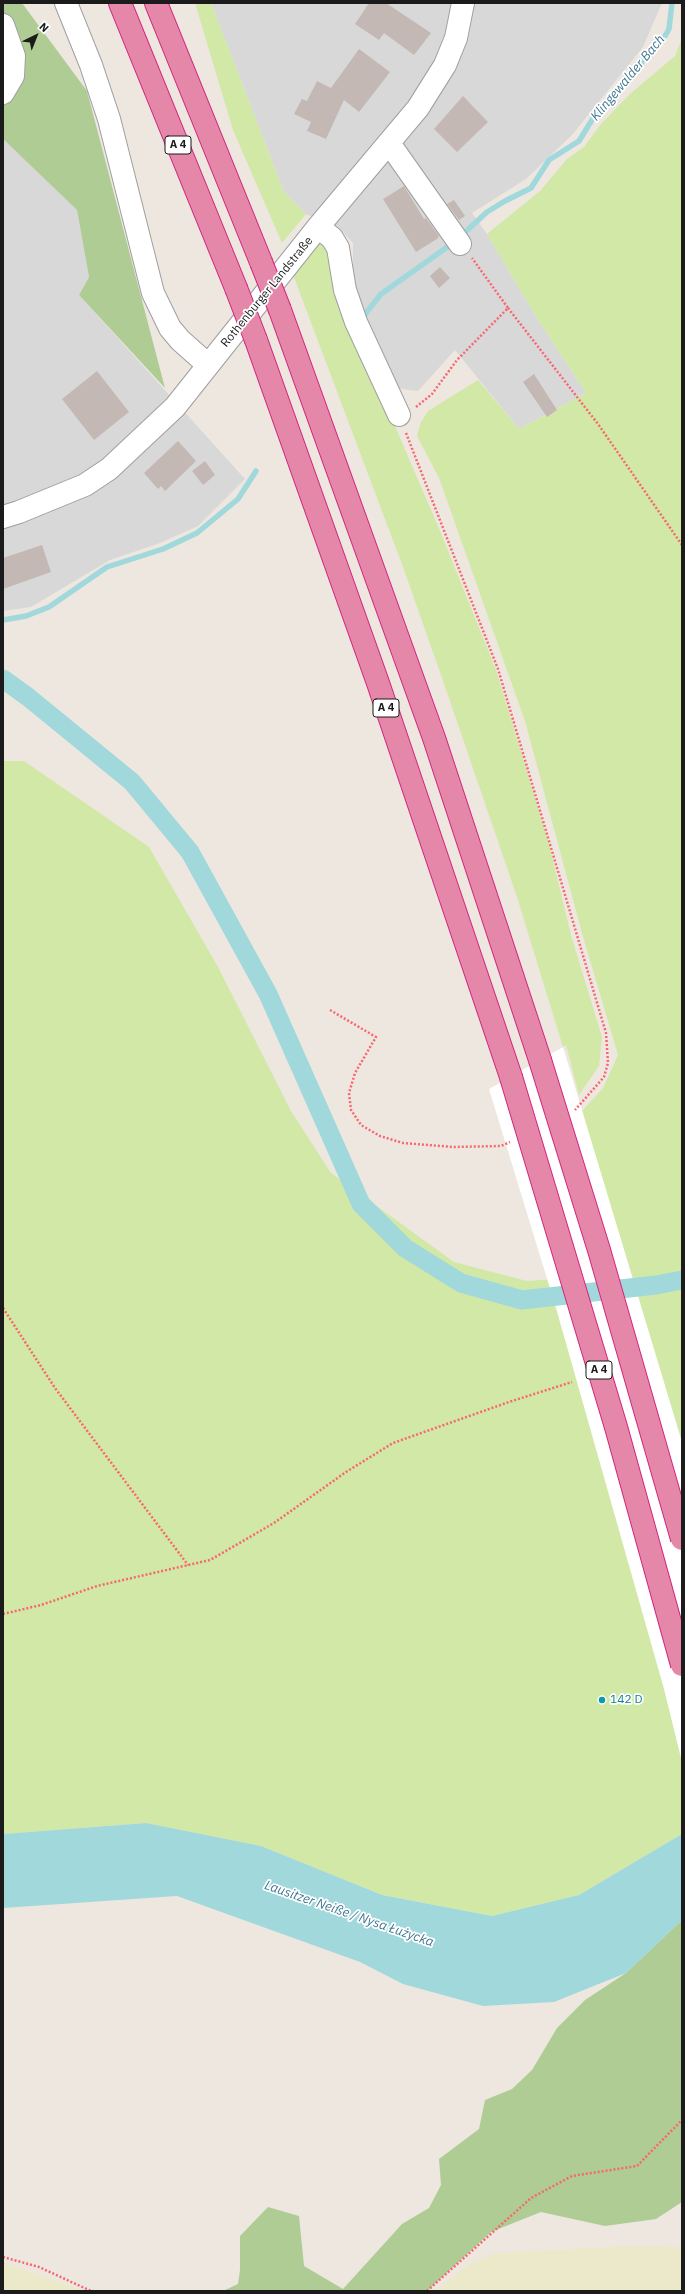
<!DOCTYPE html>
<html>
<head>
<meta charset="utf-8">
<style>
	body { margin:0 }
	#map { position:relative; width:685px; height:2294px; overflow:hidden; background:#ede7e0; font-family:"IBM Plex Sans",sans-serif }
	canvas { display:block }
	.frame { position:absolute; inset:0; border:4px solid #1b1b1b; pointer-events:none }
	.north { position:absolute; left:16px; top:16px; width:40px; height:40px; -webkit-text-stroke:3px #fff; paint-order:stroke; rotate:43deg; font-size:11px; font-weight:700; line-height:16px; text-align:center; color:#1b1b1b }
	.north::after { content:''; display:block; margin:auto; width:14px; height:18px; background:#1b1b1b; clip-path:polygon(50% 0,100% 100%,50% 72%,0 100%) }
</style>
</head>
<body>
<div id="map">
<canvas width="685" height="2294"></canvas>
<div class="frame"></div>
<div class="north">N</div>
</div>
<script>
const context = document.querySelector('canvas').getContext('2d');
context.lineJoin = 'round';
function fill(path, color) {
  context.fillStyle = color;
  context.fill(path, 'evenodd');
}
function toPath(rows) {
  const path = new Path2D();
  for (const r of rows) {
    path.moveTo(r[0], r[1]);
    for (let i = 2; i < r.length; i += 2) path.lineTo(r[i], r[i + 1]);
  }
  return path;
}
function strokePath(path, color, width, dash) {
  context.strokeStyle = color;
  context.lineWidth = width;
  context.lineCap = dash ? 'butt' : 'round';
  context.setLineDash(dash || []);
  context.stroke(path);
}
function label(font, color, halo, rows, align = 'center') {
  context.font = font + ' "IBM Plex Sans",sans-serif';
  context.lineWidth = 3.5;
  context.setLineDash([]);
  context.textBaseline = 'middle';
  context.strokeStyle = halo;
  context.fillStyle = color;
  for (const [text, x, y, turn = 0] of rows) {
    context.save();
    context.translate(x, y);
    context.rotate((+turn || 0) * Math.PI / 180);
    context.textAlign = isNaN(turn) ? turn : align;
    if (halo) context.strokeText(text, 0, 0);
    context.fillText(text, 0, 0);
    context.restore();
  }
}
const residential = toPath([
	[211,3,662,3,643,47,572,135,526,179,472,213,487,234,535,315,586,393,519,429,455,350,418,391,393,388,353,290,353,243,340,229,306,214,284,192],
	[3,139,77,210,89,277,79,295,245,479,198,526,160,543,110,560,31,607,3,611]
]);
const farmland = toPath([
	[632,2246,682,2247,682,2291,434,2291,471,2263,496,2253],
	[3,2262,77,2288,82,2291,3,2291]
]);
const grass = toPath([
	[195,3,211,3,284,192,306,214,282,243,233,130],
	[682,38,682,1537,566,1129,603,1088,618,1055,582,933,525,721,439,478,417,436,421,422,428,411,478,380,519,429,586,393,535,315,487,234,540,191,567,159,584,147,601,124,631,93,675,56],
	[320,238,329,243,342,303,441,533,496,670,549,844,571,935,602,1037,599,1066,579,1095,566,1045,563,1047,517,897,441,675,403,567,292,272],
	[3,761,24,761,149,847,218,967,291,1111,331,1173,454,1262,527,1281,572,1278,682,1678,682,1834,579,1895,492,1916,382,1895,261,1846,146,1823,3,1834]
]);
const forest = toPath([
	[3,3,22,3,87,91,165,388,79,295,89,277,77,210,3,139],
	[682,1920,682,2202,656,2219,605,2226,541,2212,491,2232,427,2291,223,2291,238,2284,240,2270,240,2236,268,2207,299,2216,304,2266,343,2289,402,2224,429,2208,441,2185,439,2159,479,2129,485,2100,512,2089,532,2070,557,2028,585,2000,626,1973]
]);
const water = toPath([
	[146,1823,261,1846,382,1895,492,1916,579,1895,682,1834,682,1920,626,1973,554,2002,483,2006,403,1984,360,1962,177,1896,3,1908,3,1834]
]);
const pier = toPath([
	[563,1047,682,1442,682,1762,664,1689,556,1308,489,1089]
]);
const stream = toPath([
	[461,236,487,212,505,201,531,188,549,160,579,141,595,115,665,36,669,29,672,3],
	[362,318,381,294,453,243],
	[3,620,26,616,49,607,107,567,163,549,197,533,238,499,256,471]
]);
const canal = toPath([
	[3,679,28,697,132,782,190,852,268,994,361,1204,405,1248,461,1283,522,1300,656,1285,682,1280]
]);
const building = toPath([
	[369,3,386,3,431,33,414,55,384,33,379,40,355,24],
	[359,49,390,72,359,112,344,100,326,139,307,131,311,122,294,114,302,99,307,101,317,81,331,88],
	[463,96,488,122,457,152,434,129],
	[404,186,424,219,426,218,439,236,437,239,416,252,383,199],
	[454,200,465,216,459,220,447,204],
	[440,267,450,278,439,288,430,276],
	[97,371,129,412,94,440,62,399],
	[534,374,557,410,547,417,523,382],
	[178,441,196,461,165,491,161,486,158,489,144,473],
	[205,461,215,475,203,485,192,471],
	[42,545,51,572,3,589,3,558]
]);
const path = toPath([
	[508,308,598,424,682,545],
	[416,407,432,394,457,360,508,308,472,258],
	[406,433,498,669,606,1033,608,1063,604,1077,575,1110],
	[330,1010,376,1037,355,1073,349,1093,351,1110,361,1125,380,1136,403,1143,453,1147,501,1146,510,1142],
	[3,1308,55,1388,188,1565],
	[3,1614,41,1605,97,1586,210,1560,274,1523,346,1472,393,1443,509,1402,572,1382],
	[3,2257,39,2267,91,2291],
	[427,2291,531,2198,572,2176,637,2166,682,2120]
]);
const minor = toPath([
	[66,3,91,65,109,119,153,293,170,328,180,340,208,365],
	[3,25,14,56,13,76,3,93],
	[389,143,460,244],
	[318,227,332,238,338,248,345,290,356,322,399,415],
	[3,517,19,512,85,485,109,469,175,407,318,227,418,108,445,65,456,38,463,3]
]);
const highway = toPath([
	[120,3,236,288],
	[156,3,261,262],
	[280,310,434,738,540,1060],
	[256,340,378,683,511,1077]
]);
const highwayBridge = toPath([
	[261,262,280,310],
	[236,288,256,340],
	[540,1060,599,1250,682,1539],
	[511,1077,616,1427,682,1665]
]);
const markers = [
	[602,1700,4,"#0f9aa8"]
];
const shields = [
	[178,145,26],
	[386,708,26],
	[599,1370,26]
];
const shieldNames = [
	["A 4",178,145],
	["A 4",386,708],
	["A 4",599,1370]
];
const streetNames = [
	["Rothenburger Landstraße",267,292,-51]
];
const cultureNames = [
	["142 D",610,1700]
];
const waterNames = [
	["Klingewalder Bach",628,78,-50],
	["Lausitzer Neiße / Nysa Łużycka",349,1914,19]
];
fill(residential, '#d9d8d8');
fill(farmland, '#ece9cb');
fill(grass, '#d2e8a6');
fill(forest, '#afcc95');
fill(water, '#a0d8db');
fill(pier, '#fff');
strokePath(stream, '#a0d8db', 5.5);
strokePath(canal, '#a0d8db', 19);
fill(building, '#c4b8b4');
strokePath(minor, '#9f9f9f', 24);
strokePath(highway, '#d4247f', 24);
strokePath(path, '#f86670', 2.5, [2, 2]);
strokePath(minor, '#fff', 22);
strokePath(highway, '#e587a9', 22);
strokePath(highwayBridge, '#d4247f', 24, []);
strokePath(highwayBridge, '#e587a9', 22);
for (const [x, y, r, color] of markers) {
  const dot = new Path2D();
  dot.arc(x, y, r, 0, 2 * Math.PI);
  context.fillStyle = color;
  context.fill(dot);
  strokePath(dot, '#fff', 1.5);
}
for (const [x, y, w] of shields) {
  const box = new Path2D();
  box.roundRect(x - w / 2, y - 9, w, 18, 3);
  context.fillStyle = '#fff';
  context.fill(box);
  strokePath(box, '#1b1b1b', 1);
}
label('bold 11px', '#1b1b1b', null, shieldNames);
label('12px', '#1b1b1b', '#fff', streetNames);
label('12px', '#0d838f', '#fff', cultureNames, 'left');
label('italic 13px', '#417892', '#fff', waterNames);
</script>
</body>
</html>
